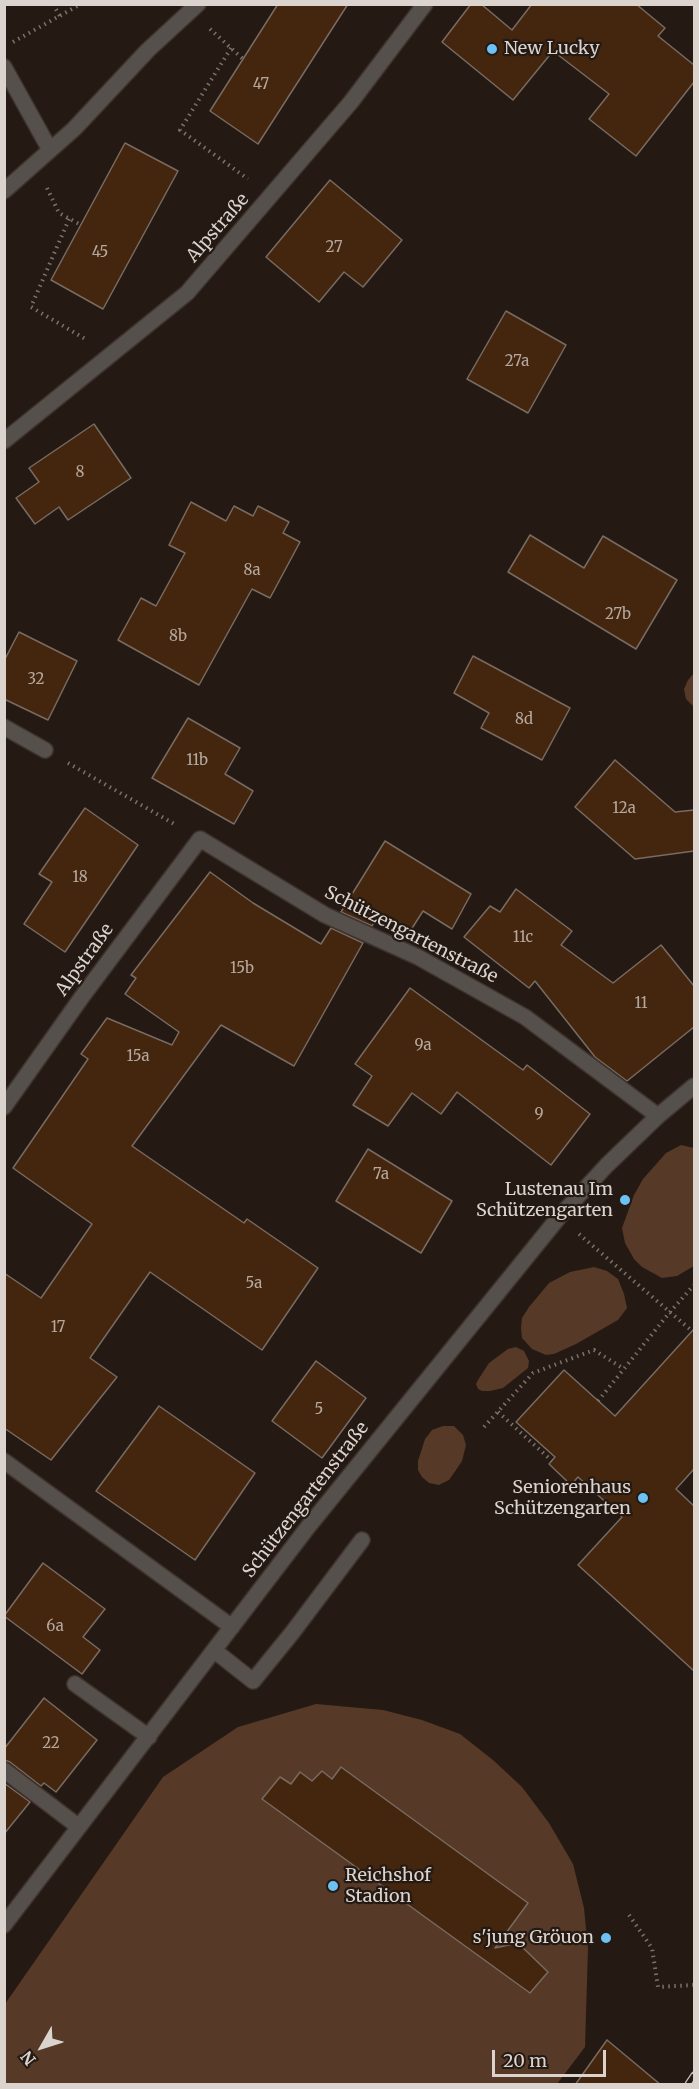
<!DOCTYPE html>
<html>
<head>
<meta charset="utf-8">
<style>
	body { margin:0 }
	#map { position:relative; width:699px; height:2089px; overflow:hidden; background:#241a13; font-family:Merriweather,serif }
	canvas { display:block }
	.frame { position:absolute; inset:0; border:6px solid #dbd3ce; pointer-events:none }
	.north { position:absolute; left:12px; top:2017px; width:60px; height:60px; -webkit-text-stroke:4px #241a13; paint-order:stroke; rotate:231deg; font-size:16px; font-weight:700; line-height:24px; text-align:center; color:#dbd3ce }
	.north::after { content:''; display:block; margin:auto; width:21px; height:27px; background:#dbd3ce; clip-path:polygon(50% 0,100% 100%,50% 72%,0 100%) }
	.scale { position:absolute; left:492px; top:2050px; width:114px; height:27px; box-sizing:border-box; border:3px solid #dbd3ce; border-top:0; padding-left:8px; font-size:18px; line-height:21px; white-space:nowrap; color:#dbd3ce; -webkit-text-stroke:4px #241a13; paint-order:stroke }
</style>
</head>
<body>
<div id="map">
<canvas width="699" height="2089"></canvas>
<div class="frame"></div>
<div class="north">N</div>
<div class="scale">20 m</div>
</div>
<script>
const context = document.querySelector('canvas').getContext('2d');
context.lineJoin = 'round';
function fill(path, color) {
  context.fillStyle = color;
  context.fill(path, 'evenodd');
}
function toPath(rows) {
  const path = new Path2D();
  for (const r of rows) {
    path.moveTo(r[0], r[1]);
    for (let i = 2; i < r.length; i += 2) path.lineTo(r[i], r[i + 1]);
  }
  return path;
}
function strokePath(path, color, width, dash) {
  context.strokeStyle = color;
  context.lineWidth = width;
  context.lineCap = dash ? 'butt' : 'round';
  context.setLineDash(dash || []);
  context.stroke(path);
}
function label(font, color, halo, rows, align = 'center') {
  context.font = font + ' Merriweather,serif';
  context.lineWidth = 4.5;
  context.setLineDash([]);
  context.textBaseline = 'middle';
  context.strokeStyle = halo;
  context.fillStyle = color;
  for (const [text, x, y, turn = 0] of rows) {
    context.save();
    context.translate(x, y);
    context.rotate((+turn || 0) * Math.PI / 180);
    context.textAlign = isNaN(turn) ? turn : align;
    if (halo) context.strokeText(text, 0, 0);
    context.fillText(text, 0, 0);
    context.restore();
  }
}
const green = toPath([
	[694,673,694,707,686,699,684,689,688,680],
	[681,1145,694,1148,694,1266,677,1276,662,1278,642,1267,634,1259,625,1243,622,1228,634,1195,643,1179,666,1153],
	[594,1267,607,1271,618,1279,624,1294,627,1308,618,1320,576,1344,554,1354,546,1355,532,1349,522,1338,521,1328,522,1318,529,1307,549,1283,570,1272],
	[516,1347,524,1351,529,1361,528,1368,503,1388,490,1391,482,1391,478,1389,476,1384,478,1380,489,1363,508,1349],
	[443,1426,454,1426,463,1435,466,1445,462,1461,456,1470,449,1480,439,1485,429,1483,422,1477,418,1470,418,1461,425,1439,432,1430],
	[316,1704,383,1710,422,1720,460,1734,493,1760,522,1787,549,1823,573,1864,584,1908,588,1949,585,2047,557,2084,5,2084,5,2004,163,1777,238,1727]
]);
const building = toPath([
	[278,4,348,4,258,144,210,111,278,4],
	[471,4,481,4,512,30,532,4,636,4,665,28,658,36,694,65,694,82,636,156,589,119,609,94,553,51,513,100,442,42,471,4],
	[125,143,178,171,103,309,51,280,125,143],
	[330,180,402,240,363,287,344,272,319,302,266,257,330,180],
	[506,311,566,345,528,413,467,379,506,311],
	[94,424,131,478,68,520,59,507,35,524,16,498,39,482,29,468,94,424],
	[191,502,226,521,234,506,253,516,258,506,289,522,283,533,300,542,270,598,252,589,199,685,118,640,141,598,156,606,185,553,169,545,191,502],
	[530,535,584,568,603,536,677,580,636,649,508,572,530,535],
	[19,632,77,661,48,720,4,699,4,661,19,632],
	[473,656,570,708,542,760,481,728,489,713,454,693,473,656],
	[188,718,240,748,225,774,253,791,234,824,152,778,188,718],
	[615,760,675,812,694,810,694,851,635,859,575,807,615,760],
	[85,808,138,845,65,952,24,924,52,882,39,874,85,808],
	[385,841,471,894,452,929,423,911,409,933,379,914,372,926,341,912,385,841],
	[210,872,253,903,321,944,331,928,363,943,294,1066,221,1025,132,1146,244,1223,247,1219,318,1268,262,1350,150,1272,90,1358,117,1377,51,1460,4,1428,4,1273,41,1298,92,1224,13,1168,88,1059,81,1054,107,1018,172,1045,179,1032,125,994,136,978,131,975,210,872],
	[516,889,572,931,561,945,613,983,661,945,694,986,694,1027,627,1081,595,1057,535,981,529,988,464,937,490,906,500,912,516,889],
	[410,988,523,1070,527,1065,590,1114,551,1165,457,1092,441,1114,412,1093,388,1126,353,1105,372,1076,355,1064,410,988],
	[368,1149,452,1201,421,1253,336,1201,368,1149],
	[694,1329,694,1469,676,1489,694,1506,694,1671,578,1565,622,1517,578,1477,571,1485,549,1464,555,1457,516,1422,564,1370,615,1416,694,1329],
	[316,1361,366,1398,322,1458,272,1421,316,1361],
	[159,1406,255,1473,195,1560,96,1491,159,1406],
	[43,1563,105,1609,83,1637,100,1650,82,1674,4,1616,43,1563],
	[44,1698,97,1740,56,1792,44,1783,41,1786,10,1762,4,1760,4,1749,44,1698],
	[341,1767,528,1903,495,1948,518,1943,548,1972,530,1993,262,1799,280,1777,291,1784,300,1772,312,1781,322,1771,332,1779,341,1767],
	[4,1783,30,1802,4,1834,4,1783],
	[607,2040,661,2085,575,2085,607,2040]
]);
const path = toPath([
	[53,4,60,16],
	[210,29,243,59],
	[13,42,81,4],
	[231,48,180,130,248,179],
	[47,188,59,213,81,225],
	[69,219,31,307,87,340],
	[68,763,176,825],
	[579,1234,692,1331],
	[598,1401,670,1312,694,1285],
	[498,1412,552,1461],
	[484,1427,533,1373,594,1350,624,1369],
	[629,1915,652,1948,658,1987,694,1985]
]);
const minor = toPath([
	[4,67,50,150],
	[4,191,74,129,148,50,198,4],
	[4,441,187,293,351,102,425,4],
	[4,727,45,750],
	[4,1107,84,994,200,839,325,915,418,957,525,1017,658,1116],
	[4,1461,232,1627],
	[215,1651,253,1681,292,1633,362,1540],
	[75,1684,149,1737],
	[4,1770,79,1827],
	[4,1925,308,1527,559,1217,607,1165,658,1116,694,1086]
]);
const rail = toPath([
	[688,2084,694,2075]
]);
const markers = [
	[492,49,6,"#6dc2f3"],
	[625,1200,6,"#6dc2f3"],
	[643,1498,6,"#6dc2f3"],
	[333,1886,6,"#6dc2f3"],
	[606,1938,6,"#6dc2f3"]
];
const numberNames = [
	["47",261,85],
	["27",334,248],
	["45",100,253],
	["27a",517,362],
	["8",80,473],
	["8a",252,571],
	["27b",618,615],
	["8b",178,637],
	["32",36,680],
	["8d",524,720],
	["11b",197,761],
	["12a",624,809],
	["18",80,878],
	["11c",523,938],
	["15b",242,969],
	["11",641,1004],
	["9a",423,1046],
	["15a",138,1057],
	["9",539,1115],
	["7a",381,1175],
	["5a",254,1284],
	["17",58,1328],
	["5",319,1410],
	["6a",55,1627],
	["22",51,1744]
];
const poiNames = [
	["New Lucky",504,49,"left"],
	["Lustenau Im",613,1190],
	["Schützengarten",613,1211],
	["Seniorenhaus",631,1488],
	["Schützengarten",631,1509],
	["Reichshof",345,1876,"left"],
	["Stadion",345,1897,"left"],
	["s'jung Gröuon",594,1938]
];
const streetNames = [
	["Alpstraße",218,228,-49],
	["Schützengartenstraße",411,935,27],
	["Alpstraße",85,960,-54],
	["Schützengartenstraße",306,1500,-52]
];
fill(green, '#563926');
fill(building, '#44250e');
strokePath(building, '#786b62', 1.5);
strokePath(minor, '#3e342d', 18);
strokePath(path, '#7b726c', 4, [1.5, 4.5]);
strokePath(minor, '#56504d', 15);
strokePath(rail, '#c6beb9', 7);
strokePath(rail, '#241a13', 4.5, [14]);
for (const [x, y, r, color] of markers) {
  const dot = new Path2D();
  dot.arc(x, y, r, 0, 2 * Math.PI);
  context.fillStyle = color;
  context.fill(dot);
  strokePath(dot, '#241a13', 2);
}
label('15px', '#b5a89e', null, numberNames);
label('18px', '#dbd3ce', '#241a13', poiNames, 'right');
label('18px', '#dbd3ce', '#241a13', streetNames);
</script>
</body>
</html>
